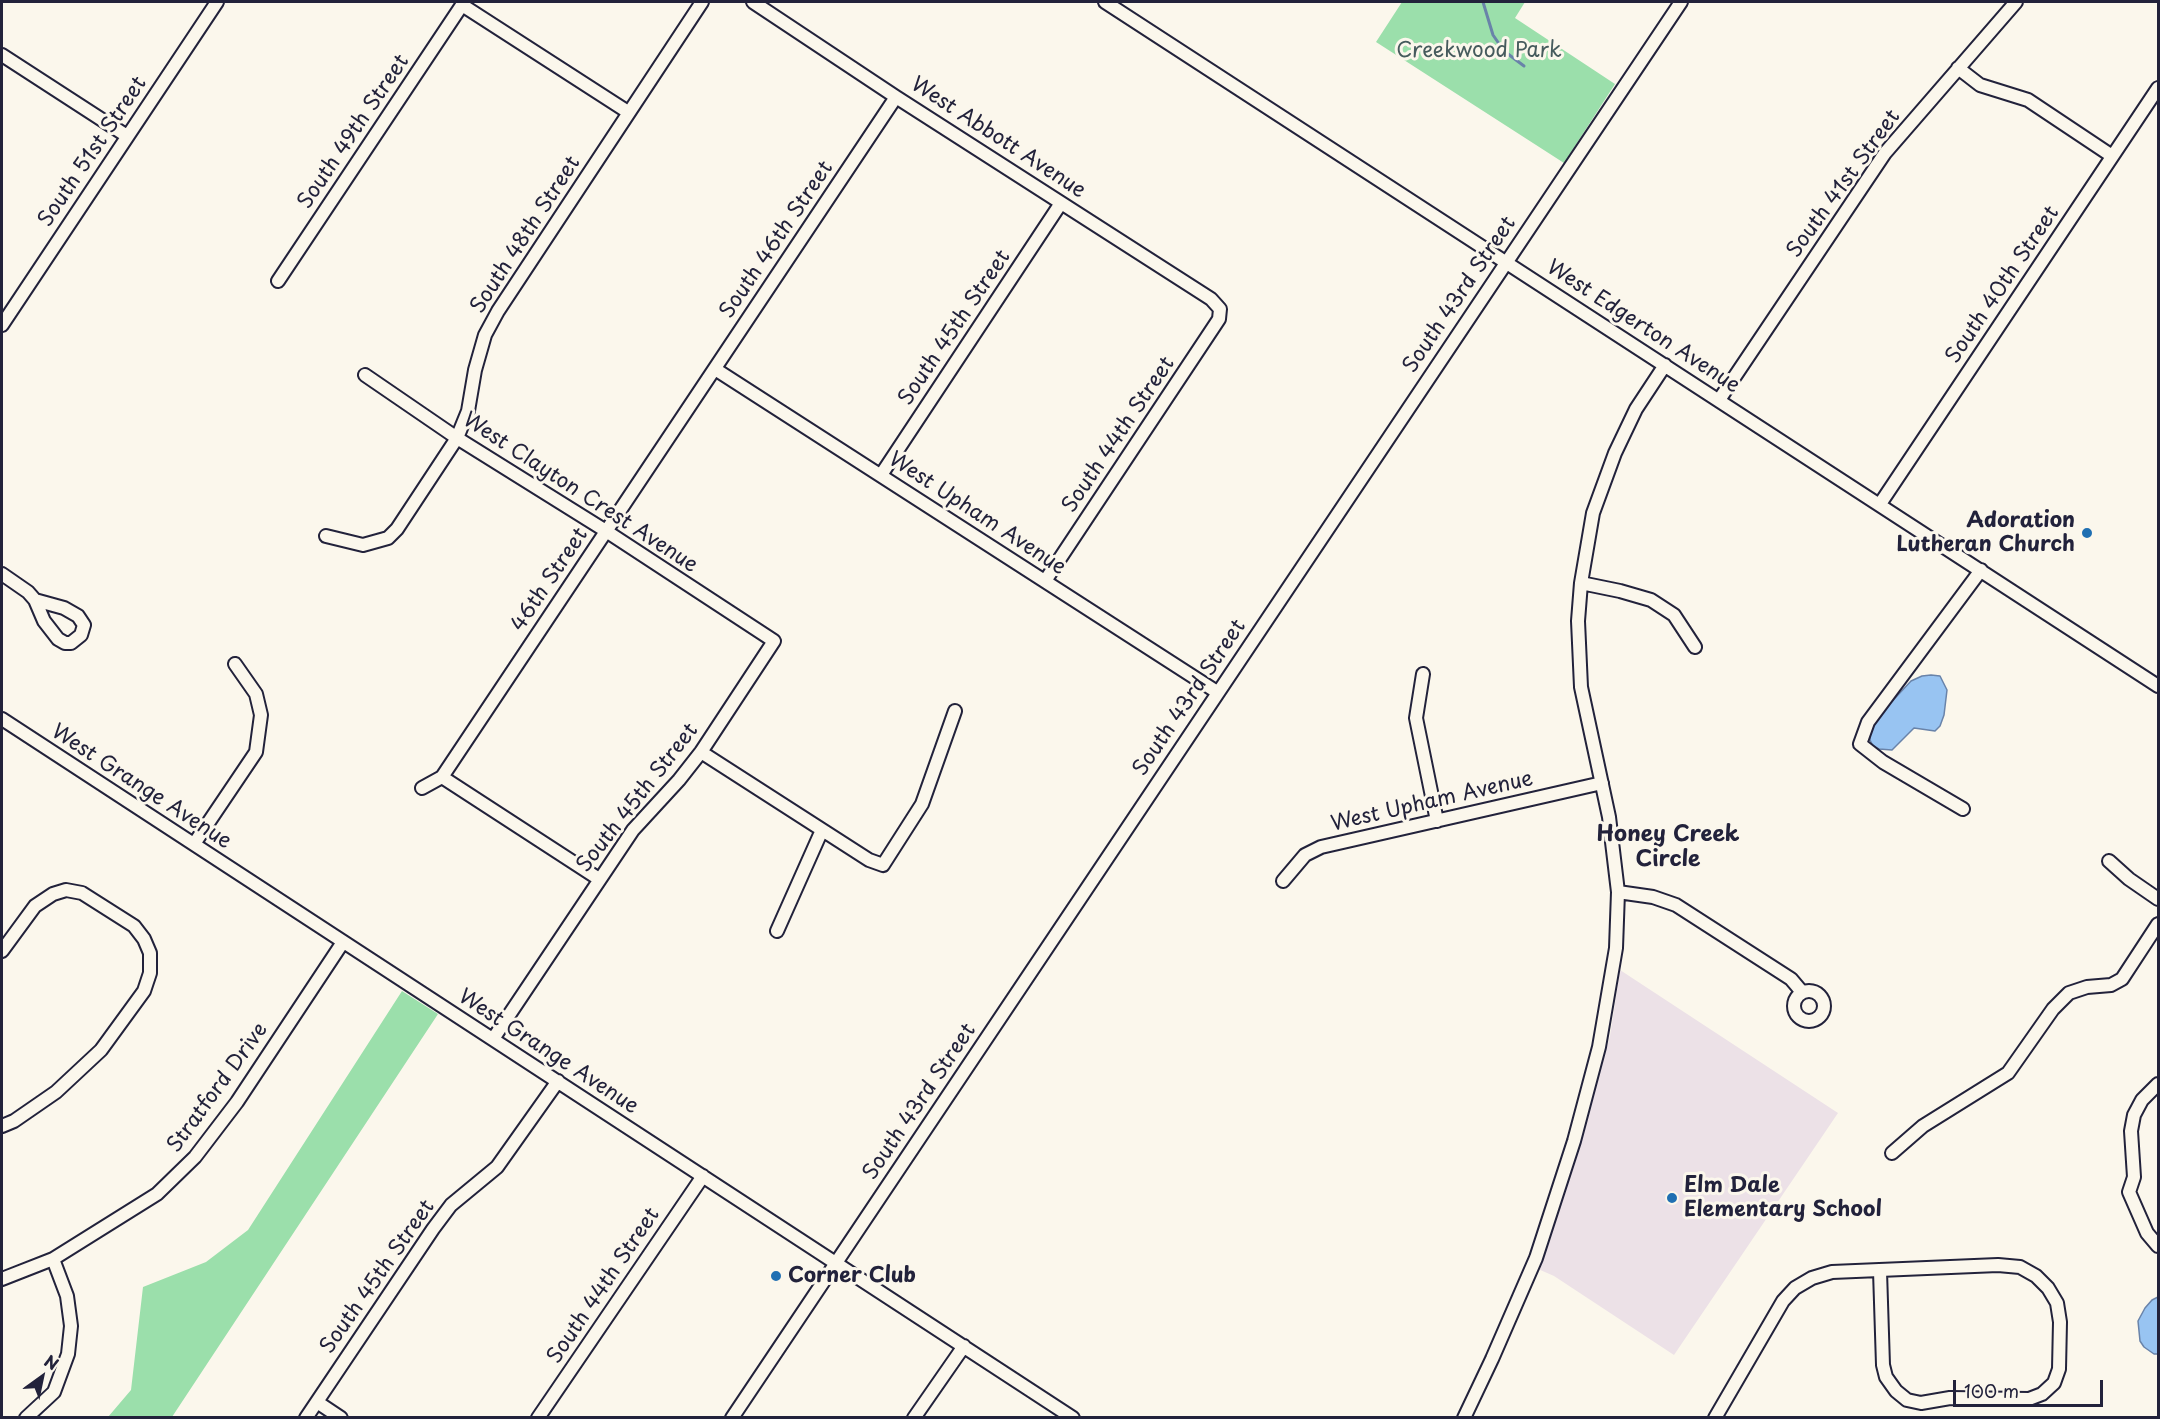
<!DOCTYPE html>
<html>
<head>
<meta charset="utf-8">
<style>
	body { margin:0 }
	#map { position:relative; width:2160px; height:1419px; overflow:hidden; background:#fbf7ec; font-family:"Playpen Sans",sans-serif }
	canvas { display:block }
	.frame { position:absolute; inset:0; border:3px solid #22223b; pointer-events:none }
	.north { position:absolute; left:12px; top:1347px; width:60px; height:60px; -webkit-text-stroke:4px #fbf7ec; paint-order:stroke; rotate:33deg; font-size:16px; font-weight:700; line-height:24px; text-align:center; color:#22223b }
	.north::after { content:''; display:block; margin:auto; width:21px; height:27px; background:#22223b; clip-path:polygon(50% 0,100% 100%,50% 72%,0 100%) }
	.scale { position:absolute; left:1953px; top:1380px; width:150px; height:27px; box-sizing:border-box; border:3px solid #22223b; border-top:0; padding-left:8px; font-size:18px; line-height:21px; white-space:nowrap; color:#22223b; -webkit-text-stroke:4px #fbf7ec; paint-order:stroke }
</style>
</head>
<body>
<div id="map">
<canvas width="2160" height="1419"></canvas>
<div class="frame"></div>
<div class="north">N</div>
<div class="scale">100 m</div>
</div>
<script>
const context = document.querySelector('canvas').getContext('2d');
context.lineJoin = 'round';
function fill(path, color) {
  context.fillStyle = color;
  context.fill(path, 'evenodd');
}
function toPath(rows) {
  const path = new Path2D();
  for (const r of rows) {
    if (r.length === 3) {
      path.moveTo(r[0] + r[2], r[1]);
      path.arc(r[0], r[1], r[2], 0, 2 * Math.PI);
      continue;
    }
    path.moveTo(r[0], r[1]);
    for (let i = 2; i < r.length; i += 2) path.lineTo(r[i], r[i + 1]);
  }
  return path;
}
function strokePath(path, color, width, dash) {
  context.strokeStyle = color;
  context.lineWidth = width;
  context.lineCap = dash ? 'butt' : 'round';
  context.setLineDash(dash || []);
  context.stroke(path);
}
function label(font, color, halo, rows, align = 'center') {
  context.font = font + ' "Playpen Sans",sans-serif';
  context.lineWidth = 6;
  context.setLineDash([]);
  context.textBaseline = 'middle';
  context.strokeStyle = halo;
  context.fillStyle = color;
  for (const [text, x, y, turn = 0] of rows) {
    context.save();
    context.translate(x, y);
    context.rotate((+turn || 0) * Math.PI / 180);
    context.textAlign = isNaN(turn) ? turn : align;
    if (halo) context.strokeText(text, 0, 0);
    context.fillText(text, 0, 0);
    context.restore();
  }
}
const built = toPath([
	[1620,970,1838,1113,1674,1355,1554,1276,1538,1269,1576,1159,1610,1036]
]);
const green = toPath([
	[1402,2,1525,2,1515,18,1615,84,1564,163,1376,42],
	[402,991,438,1014,172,1417,108,1417,131,1390,143,1287,206,1262,248,1230]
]);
const water = toPath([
	[1931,675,1940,676,1947,690,1944,715,1940,726,1935,731,1914,728,1892,750,1879,749,1873,746,1870,740,1870,734,1873,725,1883,711,1911,681,1922,676,1931,675],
	[2158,1297,2158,1354,2154,1354,2144,1347,2140,1341,2138,1321,2145,1308,2152,1300,2158,1297]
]);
const stream = toPath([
	[1483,2,1493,35,1504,51,1524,66]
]);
const minor = toPath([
	[753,2,896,97,1211,299,1220,309,1219,319,1045,581],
	[1105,2,2158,686],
	[2,55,127,136],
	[1958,68,1980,85,2028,100,2112,156],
	[278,281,462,5,628,112],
	[2,325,217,2],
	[715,369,1217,692],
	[365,375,457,438,606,531,774,641,701,752,679,780,633,830,493,1039],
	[1719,400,1885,153,2016,2],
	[881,475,1061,203],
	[1880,504,2158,88],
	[326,536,363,545,388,538,397,529,457,438,468,411,475,370,485,335,498,311,702,2],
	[2,574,28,592,35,600,44,621,58,639,65,643,71,643,81,635,84,625,78,616,64,608,35,600],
	[1581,583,1620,591,1651,600,1674,615,1695,647],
	[1423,674,1416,718,1437,821],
	[2,719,1073,1418],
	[701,752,869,860,883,865,922,804,955,711],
	[442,777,599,879],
	[422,788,442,777,896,97],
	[1963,809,1883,762,1860,744,1868,722,1981,570],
	[194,844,256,752,261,715,256,694,235,664],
	[2109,861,2129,879,2158,899],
	[1283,881,1305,855,1321,847,1602,783],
	[1618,892,1653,897,1676,905,1791,979,1802,992],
	[777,931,822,830],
	[2,951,35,906,53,894,66,890,82,893,134,926,144,939,150,953,150,973,144,991,101,1050,56,1092,14,1121,2,1126],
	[1809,1006,15],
	[2158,1084,2142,1100,2134,1115,2131,1131,2134,1177,2129,1192,2147,1233,2158,1246],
	[1892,1153,1923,1126,2008,1073,2053,1009,2069,993,2087,987,2111,985,2122,979,2158,924],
	[2,1279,53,1259,157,1194,195,1157,237,1102,343,942],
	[317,1402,341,1418],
	[26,1418,54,1392,68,1354,71,1326,67,1296,53,1259],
	[306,1418,433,1229,451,1205,497,1167,558,1081],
	[538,1418,703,1176],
	[732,1418,1681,2],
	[914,1418,964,1346],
	[1464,1418,1492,1359,1536,1258,1574,1141,1599,1047,1616,948,1618,892,1609,817,1581,687,1578,621,1581,583,1593,513,1615,453,1636,409,1665,365],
	[1715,1418,1783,1301,1795,1288,1812,1278,1832,1272,1998,1265,2020,1267,2036,1276,2048,1288,2057,1303,2060,1322,2059,1369,2054,1383,2042,1394,2029,1399,1950,1398,1921,1403,1907,1400,1896,1391,1886,1377,1883,1365,1880,1271]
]);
const markers = [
	[2087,533,6,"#1f6fb2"],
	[1672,1198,6,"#1f6fb2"],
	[776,1276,6,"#1f6fb2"]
];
const parkNames = [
	["Creekwood Park",1479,51]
];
const streetNames = [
	["South 49th Street",354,132,-56],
	["West Abbott Avenue",998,138,33],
	["South 51st Street",93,152,-56],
	["South 41st Street",1844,184,-54],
	["South 48th Street",526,235,-57],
	["South 46th Street",777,240,-56],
	["South 40th Street",2003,285,-56],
	["South 43rd Street",1460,295,-56],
	["West Edgerton Avenue",1643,327,33],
	["South 45th Street",955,328,-56],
	["South 44th Street",1119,435,-56],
	["West Clayton Crest Avenue",580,493,33],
	["West Upham Avenue",977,514,33],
	["46th Street",550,580,-56],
	["South 43rd Street",1190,698,-56],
	["West Grange Avenue",141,787,33],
	["South 45th Street",638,798,-52],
	["West Upham Avenue",1432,802,-13],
	["West Grange Avenue",548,1052,33],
	["Stratford Drive",218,1088,-54],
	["South 43rd Street",920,1102,-56],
	["South 45th Street",378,1277,-55],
	["South 44th Street",604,1286,-56]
];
const poiNames = [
	["Adoration",2075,521,"right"],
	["Lutheran Church",2075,545,"right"],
	["Elm Dale",1684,1186],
	["Elementary School",1684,1210],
	["Corner Club",788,1276]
];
const neighbourhoodNames = [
	["Honey Creek",1668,835],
	["Circle",1668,860]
];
fill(built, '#ece1e7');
fill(green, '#9bdfab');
fill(water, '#98c4f2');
strokePath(water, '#6983a9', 1.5);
strokePath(stream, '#6983a9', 3);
strokePath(minor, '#22223b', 16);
strokePath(minor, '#fbf7ec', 12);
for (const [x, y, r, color] of markers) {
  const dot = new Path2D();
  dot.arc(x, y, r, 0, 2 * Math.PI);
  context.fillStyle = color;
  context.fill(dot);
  strokePath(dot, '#fbf7ec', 2);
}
label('21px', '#465b5d', '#fbf7ec', parkNames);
label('21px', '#22223b', '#fbf7ec', streetNames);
label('bold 21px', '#22223b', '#fbf7ec', poiNames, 'left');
label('bold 22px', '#22223b', '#fbf7ec', neighbourhoodNames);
</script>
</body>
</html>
